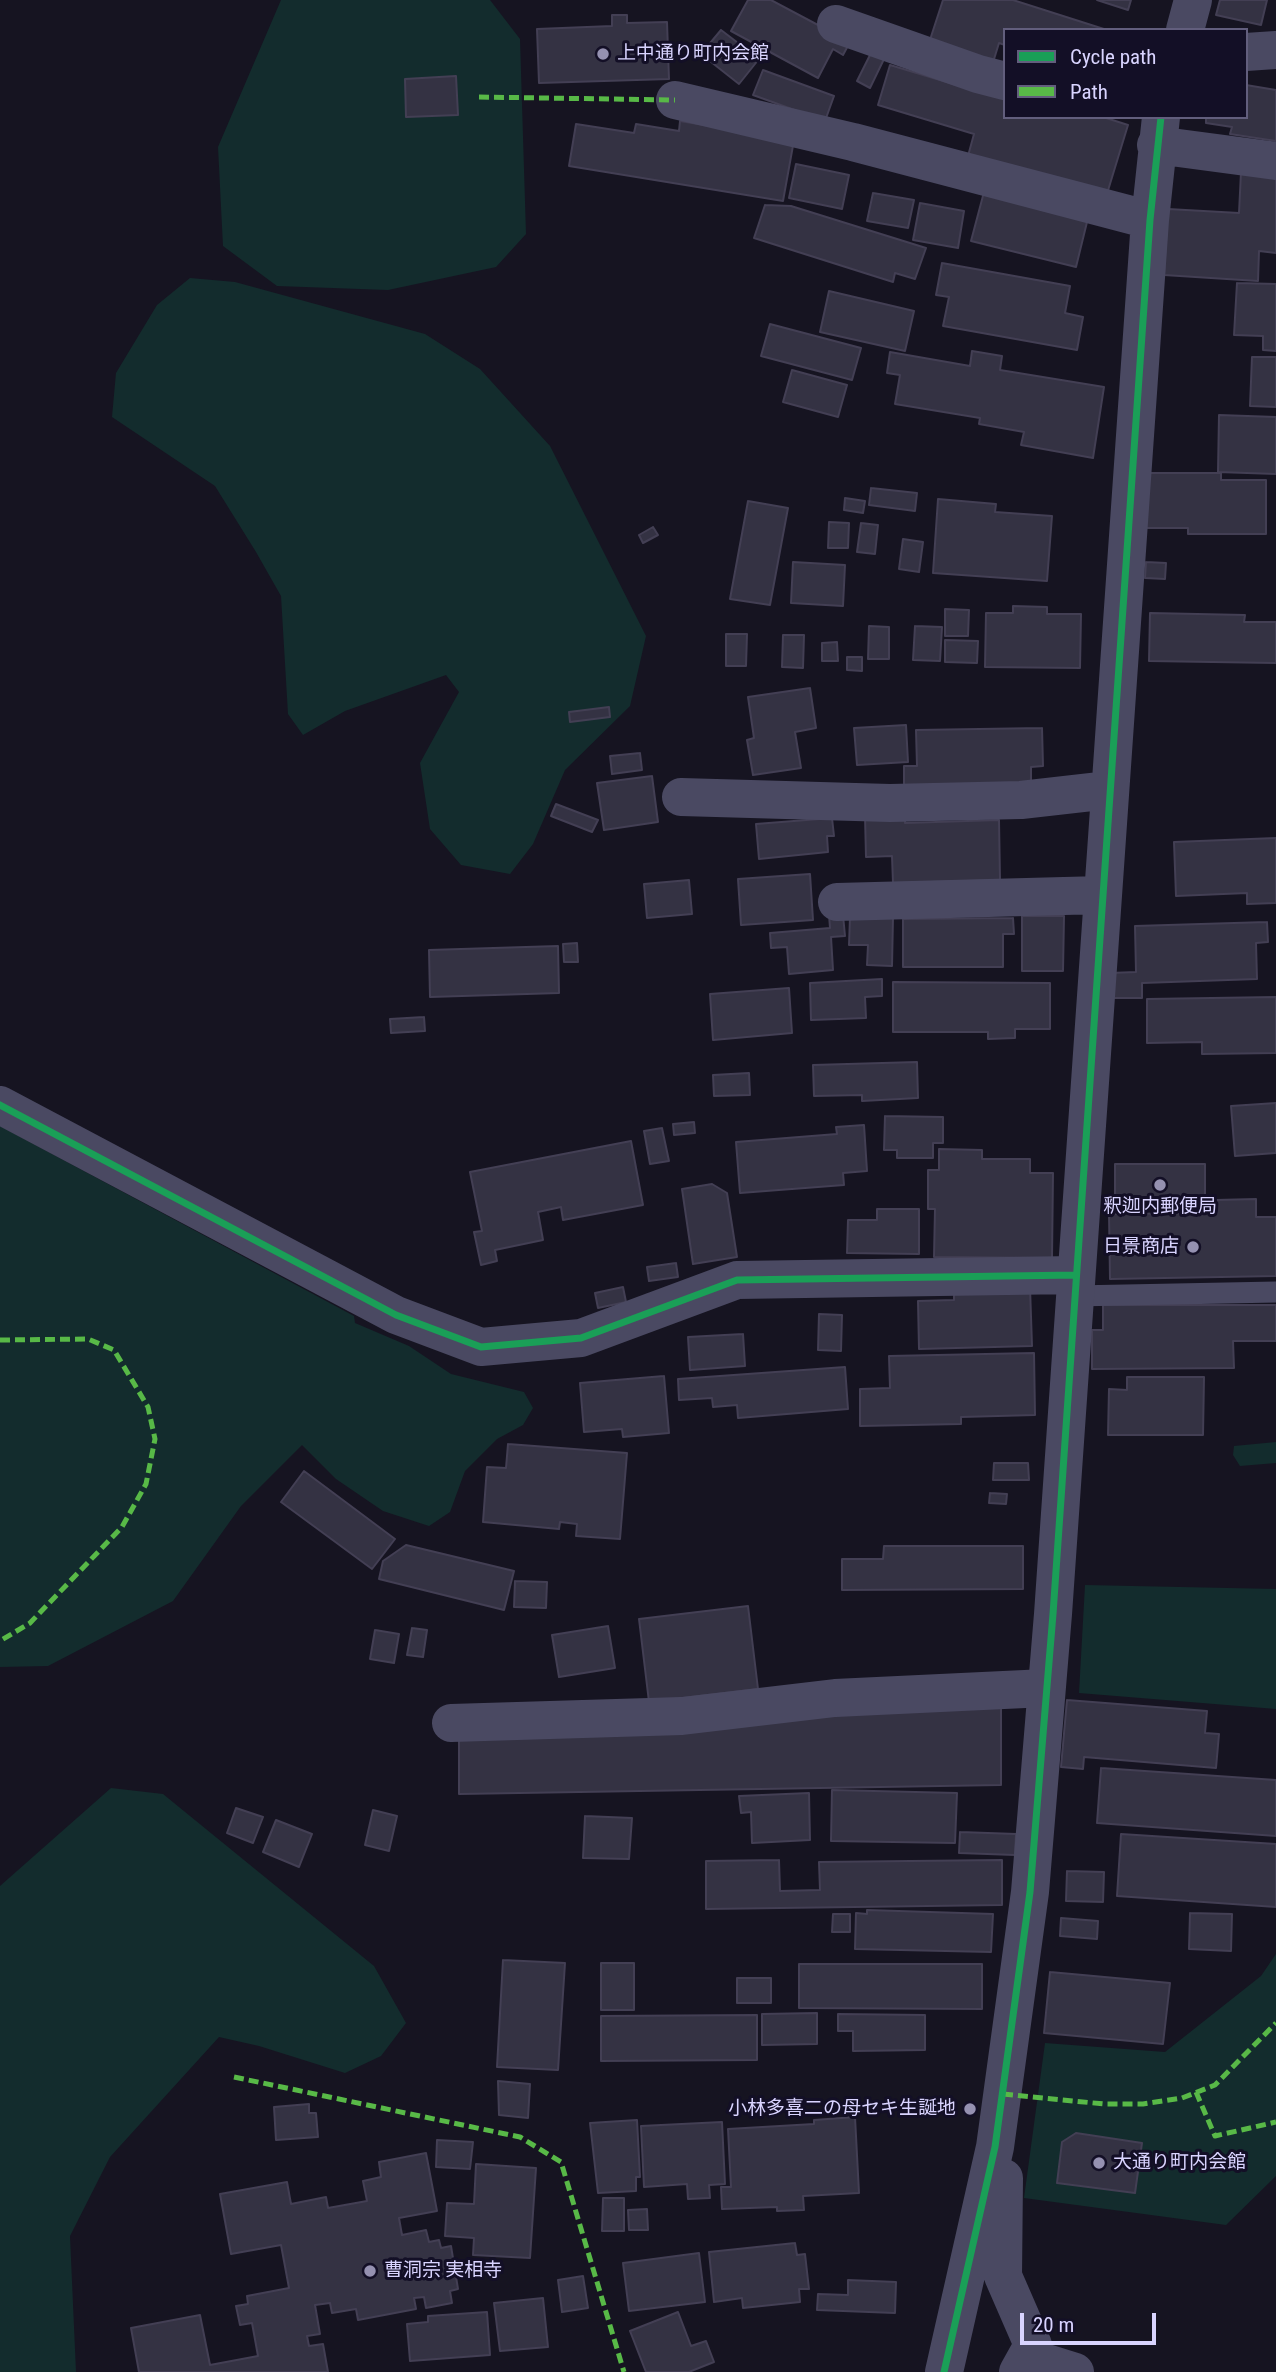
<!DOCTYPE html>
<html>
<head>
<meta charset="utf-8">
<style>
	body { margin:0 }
	#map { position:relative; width:1276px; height:2372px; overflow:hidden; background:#161421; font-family:"Roboto Condensed",sans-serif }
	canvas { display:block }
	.legend { position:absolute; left:1003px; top:28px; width:245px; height:91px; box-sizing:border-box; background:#130f26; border:2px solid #625e7d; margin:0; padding:9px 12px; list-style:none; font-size:21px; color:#d9d4ff }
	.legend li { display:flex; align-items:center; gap:14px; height:35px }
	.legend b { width:35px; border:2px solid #625e7d }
	.scale { position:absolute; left:1020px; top:2313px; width:136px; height:32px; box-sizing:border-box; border:4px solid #d9d4ff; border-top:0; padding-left:9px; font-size:21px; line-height:24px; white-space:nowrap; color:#d9d4ff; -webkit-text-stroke:5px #130f26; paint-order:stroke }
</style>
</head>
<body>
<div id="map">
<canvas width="1276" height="2372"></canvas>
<ul class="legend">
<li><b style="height:9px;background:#1a9f57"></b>Cycle path</li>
<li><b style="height:9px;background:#58b947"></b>Path</li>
</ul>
<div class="scale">20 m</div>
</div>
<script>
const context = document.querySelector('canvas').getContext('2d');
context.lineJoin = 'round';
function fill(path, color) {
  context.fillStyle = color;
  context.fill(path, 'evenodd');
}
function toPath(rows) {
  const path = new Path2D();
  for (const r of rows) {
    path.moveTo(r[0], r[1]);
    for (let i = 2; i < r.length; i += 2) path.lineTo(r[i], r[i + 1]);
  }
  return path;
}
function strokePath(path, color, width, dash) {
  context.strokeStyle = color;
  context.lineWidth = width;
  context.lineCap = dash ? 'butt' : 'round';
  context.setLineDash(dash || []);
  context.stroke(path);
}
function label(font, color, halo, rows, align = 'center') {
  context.font = font + ' "Roboto Condensed","Noto Sans JP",sans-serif';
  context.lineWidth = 6;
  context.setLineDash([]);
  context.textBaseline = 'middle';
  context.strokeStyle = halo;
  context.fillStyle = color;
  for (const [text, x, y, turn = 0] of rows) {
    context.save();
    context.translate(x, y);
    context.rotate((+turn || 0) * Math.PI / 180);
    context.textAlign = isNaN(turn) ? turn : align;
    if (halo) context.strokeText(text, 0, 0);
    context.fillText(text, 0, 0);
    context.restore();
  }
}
const green = toPath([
	[281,0,490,0,520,39,526,234,496,267,388,290,277,286,223,246,218,147],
	[190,278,235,282,425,334,480,369,550,446,646,636,630,706,565,770,533,844,510,874,461,865,430,829,420,763,459,692,446,675,345,711,303,735,288,714,281,596,256,552,215,486,112,417,116,373,157,305],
	[0,1126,354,1316,355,1323,409,1346,451,1374,524,1392,533,1408,523,1425,497,1439,465,1471,450,1512,429,1526,383,1511,336,1479,302,1445,241,1506,173,1601,48,1666,0,1667],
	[1276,1442,1276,1463,1240,1466,1233,1455,1234,1446],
	[1085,1585,1276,1589,1276,1709,1079,1693],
	[111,1788,163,1794,374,1966,406,2023,381,2056,345,2073,259,2046,219,2037,110,2157,70,2236,76,2372,0,2372,0,1886],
	[1276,1954,1276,2176,1226,2225,1024,2198,1045,2043,1165,2052,1261,1976]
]);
const building = toPath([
	[748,0,771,0,850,42,843,55,833,49,818,78,731,31,748,0],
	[943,0,1013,0,1107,30,1005,30,1005,45,999,43,991,69,927,49,943,0],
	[1097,0,1131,0,1128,10,1097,0],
	[1220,0,1267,0,1261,25,1216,15,1220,0],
	[612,15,627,15,627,23,667,22,669,79,539,83,537,29,612,26,612,15],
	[721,30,759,59,739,84,701,54,721,30],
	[872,51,885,57,870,88,857,81,872,51],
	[890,65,983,93,1005,87,1005,117,1103,117,1128,125,1106,197,968,156,974,134,878,105,890,65],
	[763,70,834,96,825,121,753,95,763,70],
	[456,76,458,115,406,117,405,79,456,76],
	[1246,85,1276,90,1276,141,1230,134,1232,127,1206,123,1206,117,1246,117,1246,85],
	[680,121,794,140,783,201,569,166,576,124,634,133,636,124,679,131,680,121],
	[796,164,849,175,842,209,789,198,796,164],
	[1241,172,1276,174,1276,253,1259,251,1258,281,1164,275,1168,209,1239,213,1241,172],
	[984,192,1088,218,1076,267,971,241,984,192],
	[873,193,914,200,908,228,867,221,873,193],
	[920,203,964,211,958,248,913,240,920,203],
	[765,205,791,206,926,248,915,279,895,273,893,282,754,238,765,205],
	[942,263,1070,286,1065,313,1083,317,1077,350,943,326,949,297,936,295,942,263],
	[1237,283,1276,284,1276,351,1263,350,1263,336,1234,335,1237,283],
	[829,291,914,311,905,351,820,332,829,291],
	[770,324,861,348,852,380,761,356,770,324],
	[972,351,1002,356,1000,370,1104,387,1093,458,1021,445,1024,432,979,424,980,418,895,404,900,375,887,373,890,352,970,366,972,351],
	[1252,357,1276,357,1276,407,1250,406,1252,357],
	[792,370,847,385,838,417,783,402,792,370],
	[1219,415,1276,417,1276,474,1218,472,1219,415],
	[1144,473,1221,473,1221,480,1266,480,1266,534,1188,534,1188,528,1144,528,1144,473],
	[871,488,917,493,915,511,869,505,871,488],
	[845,498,865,501,863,513,844,510,845,498],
	[938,499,996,504,995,512,1052,516,1047,581,933,573,938,499],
	[748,501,788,508,770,605,730,599,748,501],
	[829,522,849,523,848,548,828,548,829,522],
	[861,523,878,525,875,554,857,552,861,523],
	[653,527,658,535,643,543,639,535,653,527],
	[903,539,923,542,919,572,899,569,903,539],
	[793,562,845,565,843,606,791,603,793,562],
	[1146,562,1166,563,1165,579,1145,578,1146,562],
	[1013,606,1047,607,1047,614,1081,614,1080,668,985,667,986,613,1013,613,1013,606],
	[945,609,969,610,968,636,945,636,945,609],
	[1150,613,1245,615,1244,622,1276,622,1276,663,1149,661,1150,613],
	[869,626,889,627,889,659,868,659,869,626],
	[915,626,942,627,940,661,913,660,915,626],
	[726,634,747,634,746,666,726,666,726,634],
	[783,635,804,635,803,668,782,667,783,635],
	[945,640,978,641,977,663,945,662,945,640],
	[837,642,838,661,822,661,822,643,837,642],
	[847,657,862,657,862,671,847,670,847,657],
	[810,688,816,728,795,732,801,768,753,775,747,740,754,738,748,697,810,688],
	[609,707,610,717,570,722,569,712,609,707],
	[906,725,908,762,857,765,854,728,906,725],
	[1042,728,1043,766,1031,767,1031,790,904,792,904,766,917,766,916,730,1042,728],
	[640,753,642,770,612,774,610,756,640,753],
	[652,776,658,822,604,830,597,783,652,776],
	[556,804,598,820,592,832,551,816,556,804],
	[905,815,905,823,999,820,1000,880,893,883,892,856,866,857,865,816,905,815],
	[832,818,834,836,827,836,828,852,759,859,756,824,832,818],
	[1276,838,1276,903,1247,904,1247,893,1176,896,1174,842,1276,838],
	[810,874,813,920,741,925,738,879,810,874],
	[689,880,692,914,647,918,644,884,689,880],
	[829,915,843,915,845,936,831,937,833,970,789,974,787,947,771,948,770,933,830,928,829,915],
	[1022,916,1064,916,1063,971,1022,971,1022,916],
	[850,917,893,917,892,966,867,965,868,945,849,945,850,917],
	[1013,918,1014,934,1003,934,1003,967,903,967,903,919,1013,918],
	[1267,922,1268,942,1256,943,1257,979,1142,983,1142,998,1111,998,1110,973,1136,972,1135,926,1267,922],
	[577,943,578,962,564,962,563,944,577,943],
	[558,946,559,993,430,997,429,950,558,946],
	[882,979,882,996,865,997,866,1018,811,1020,810,983,882,979],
	[893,982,1050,983,1050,1029,1015,1029,1015,1038,988,1039,988,1032,893,1032,893,982],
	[789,988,792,1033,713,1040,710,994,789,988],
	[1276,997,1276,1053,1202,1054,1202,1042,1147,1043,1147,999,1276,997],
	[424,1017,425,1031,391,1033,390,1019,424,1017],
	[917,1062,918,1098,862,1101,862,1095,814,1096,813,1065,917,1062],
	[749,1073,750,1095,714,1096,713,1075,749,1073],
	[1276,1103,1276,1153,1235,1156,1231,1106,1276,1103],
	[885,1116,943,1117,943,1143,933,1143,933,1158,897,1158,897,1150,884,1150,885,1116],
	[694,1122,695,1133,674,1135,673,1124,694,1122],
	[864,1125,867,1171,843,1173,844,1185,740,1193,736,1142,837,1134,836,1127,864,1125],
	[662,1128,669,1161,650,1164,644,1131,662,1128],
	[631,1141,643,1205,563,1220,561,1207,538,1212,543,1240,495,1250,497,1261,481,1265,474,1232,482,1231,470,1172,631,1141],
	[939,1149,982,1150,982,1159,1030,1159,1030,1173,1053,1173,1052,1258,934,1257,935,1209,928,1209,928,1170,939,1170,939,1149],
	[1115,1164,1205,1164,1205,1207,1115,1207,1115,1164],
	[712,1184,727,1193,737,1257,693,1264,682,1189,712,1184],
	[1256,1199,1256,1217,1276,1217,1276,1276,1110,1279,1109,1214,1217,1213,1216,1200,1256,1199],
	[877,1209,919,1209,919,1254,847,1253,848,1220,877,1220,877,1209],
	[676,1263,678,1277,649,1281,647,1267,676,1263],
	[623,1287,626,1302,598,1308,595,1293,623,1287],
	[1030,1287,1032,1346,919,1349,918,1301,954,1300,954,1290,1030,1287],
	[1103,1305,1276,1305,1276,1341,1233,1341,1234,1368,1092,1369,1092,1330,1103,1330,1103,1305],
	[819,1314,842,1315,841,1351,818,1350,819,1314],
	[743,1334,745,1366,690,1370,688,1337,743,1334],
	[1034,1353,1035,1415,961,1417,961,1424,860,1426,860,1389,890,1388,889,1356,1034,1353],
	[845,1367,848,1409,738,1418,737,1405,713,1407,712,1398,679,1400,678,1379,845,1367],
	[664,1376,669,1433,623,1437,622,1429,584,1432,580,1383,664,1376],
	[1127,1377,1204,1377,1203,1435,1108,1435,1109,1389,1127,1390,1127,1377],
	[508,1444,627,1453,620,1539,576,1536,577,1524,560,1522,559,1529,483,1522,487,1467,506,1468,508,1444],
	[994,1463,1028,1463,1029,1480,993,1480,994,1463],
	[304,1471,395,1539,372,1569,281,1502,304,1471],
	[990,1493,1007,1494,1006,1504,989,1503,990,1493],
	[406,1545,514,1571,504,1610,379,1579,383,1561,406,1545],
	[884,1546,1023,1546,1023,1589,842,1590,842,1559,883,1559,884,1546],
	[515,1581,547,1582,546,1608,514,1607,515,1581],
	[748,1606,758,1689,649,1702,639,1619,748,1606],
	[608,1626,615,1668,559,1677,552,1635,608,1626],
	[412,1628,427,1630,423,1657,407,1655,412,1628],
	[375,1630,399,1634,394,1663,370,1659,375,1630],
	[1067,1700,1207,1711,1205,1733,1219,1734,1216,1768,1084,1757,1083,1769,1061,1767,1067,1700],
	[1001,1702,1001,1785,459,1794,459,1734,1001,1702],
	[1101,1768,1276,1780,1276,1836,1097,1823,1101,1768],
	[832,1790,957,1793,955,1843,831,1841,832,1790],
	[809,1793,810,1840,752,1843,751,1812,741,1813,739,1796,809,1793],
	[236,1808,263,1817,253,1843,227,1833,236,1808],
	[373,1810,397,1816,389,1851,365,1845,373,1810],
	[585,1816,632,1818,629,1859,583,1858,585,1816],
	[276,1820,312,1834,299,1867,263,1852,276,1820],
	[960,1832,1016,1834,1015,1855,959,1853,960,1832],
	[1121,1834,1276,1844,1276,1907,1117,1896,1121,1834],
	[779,1860,780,1891,820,1890,819,1862,1002,1860,1002,1905,706,1909,706,1861,779,1860],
	[1067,1871,1104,1872,1103,1902,1066,1901,1067,1871],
	[867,1910,993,1914,991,1952,855,1949,856,1913,867,1914,867,1910],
	[1190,1913,1232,1914,1231,1951,1189,1949,1190,1913],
	[833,1914,850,1914,850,1932,832,1932,833,1914],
	[1061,1918,1098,1921,1097,1939,1060,1936,1061,1918],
	[503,1960,565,1963,558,2070,497,2067,503,1960],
	[601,1963,634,1963,634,2010,601,2010,601,1963],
	[799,1964,982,1964,982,2009,799,2008,799,1964],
	[1050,1972,1170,1983,1163,2044,1044,2033,1050,1972],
	[737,1978,771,1978,771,2003,737,2003,737,1978],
	[817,2013,817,2044,762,2045,762,2014,817,2013],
	[838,2014,925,2015,925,2050,853,2051,853,2031,838,2031,838,2014],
	[757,2015,757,2060,601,2061,601,2016,757,2015],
	[498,2081,530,2084,528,2118,499,2115,498,2081],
	[309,2104,309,2113,316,2113,318,2137,276,2140,274,2107,309,2104],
	[855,2117,859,2193,803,2196,804,2210,777,2211,777,2207,722,2209,721,2187,731,2187,728,2129,814,2124,814,2120,855,2117],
	[637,2120,640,2177,636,2177,636,2191,598,2193,590,2123,637,2120],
	[722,2122,725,2184,709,2185,710,2198,688,2199,687,2184,644,2187,641,2126,722,2122],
	[1076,2133,1142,2143,1135,2193,1057,2183,1062,2142,1076,2133],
	[437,2140,473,2142,470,2169,436,2167,437,2140],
	[426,2153,437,2211,399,2218,402,2235,426,2230,429,2242,439,2240,441,2248,451,2246,458,2289,450,2291,452,2303,426,2308,424,2297,414,2298,416,2309,358,2320,356,2309,332,2313,330,2303,315,2305,320,2334,307,2336,309,2346,323,2344,328,2372,139,2372,131,2328,200,2315,210,2365,258,2356,252,2323,240,2325,236,2306,248,2304,247,2296,289,2288,281,2245,231,2254,220,2194,287,2182,291,2204,326,2197,328,2208,367,2201,363,2181,381,2177,379,2162,426,2153],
	[476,2164,536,2168,530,2258,473,2255,474,2238,445,2236,447,2203,474,2204,476,2164],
	[603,2198,624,2198,624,2231,602,2231,603,2198],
	[647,2209,648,2230,629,2230,628,2210,647,2209],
	[795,2243,797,2255,805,2254,809,2289,799,2289,800,2302,743,2308,742,2298,714,2302,709,2252,795,2243],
	[699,2253,705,2302,629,2311,623,2263,699,2253],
	[583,2276,588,2308,562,2312,558,2280,583,2276],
	[848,2280,896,2282,895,2313,817,2310,818,2294,848,2295,848,2280],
	[543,2298,548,2347,500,2351,494,2303,543,2298],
	[487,2312,490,2355,410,2361,407,2324,428,2322,428,2316,487,2312],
	[678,2312,691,2346,706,2341,714,2362,689,2372,646,2372,630,2331,678,2312]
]);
const service = toPath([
	[1074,1296,1276,1292]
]);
const minor = toPath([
	[836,24,978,74,1005,81],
	[1185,30,1193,0],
	[1246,52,1276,50],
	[675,100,853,142,1150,220],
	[1156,145,1276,161],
	[681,797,890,803,1021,800,1109,790],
	[837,902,1102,895],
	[0,1105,396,1315,481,1347,581,1338,737,1280,1075,1275],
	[451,1723,682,1716,835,1698,1046,1688],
	[1004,2178,1003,2276,1033,2345,1018,2372],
	[1027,2357,1075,2372],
	[944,2372,995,2147,1030,1892,1053,1614,1150,220,1161,117]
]);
const quiet = toPath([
	[479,97,675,100],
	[0,1340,88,1339,114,1350,148,1407,155,1439,146,1484,122,1527,30,1623,0,1641],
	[234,2077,520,2137,561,2162,624,2372],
	[1196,2092,1215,2136,1276,2122],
	[1003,2094,1104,2104,1143,2104,1182,2098,1215,2085,1276,2023]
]);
const cycleway = toPath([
	[0,1105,396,1315,481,1347,581,1338,737,1280,1075,1275],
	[944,2372,995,2147,1030,1892,1053,1614,1150,220,1161,117]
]);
const markers = [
	[603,54,7,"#9591b1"],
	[1160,1185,7,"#9591b1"],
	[1193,1247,7,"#9591b1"],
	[970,2109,7,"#9591b1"],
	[1099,2163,7,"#9591b1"],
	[370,2271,7,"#9591b1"]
];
const poiNames = [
	["上中通り町内会館",617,54],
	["釈迦内郵便局",1160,1207,"center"],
	["日景商店",1179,1247,"right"],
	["小林多喜二の母セキ生誕地",956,2109,"right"],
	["大通り町内会館",1113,2163],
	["曹洞宗 実相寺",384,2271]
];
fill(green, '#132c2d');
fill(building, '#343243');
strokePath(building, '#433f54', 2);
strokePath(service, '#4a4962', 21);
strokePath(minor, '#4a4962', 38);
strokePath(quiet, '#58b947', 5, [10, 5]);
strokePath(cycleway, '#1a9f57', 7);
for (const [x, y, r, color] of markers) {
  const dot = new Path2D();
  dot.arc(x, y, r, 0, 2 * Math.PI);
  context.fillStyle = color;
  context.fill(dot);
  strokePath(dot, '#130f26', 2.5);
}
label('19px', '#d9d4ff', '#130f26', poiNames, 'left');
</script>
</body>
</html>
